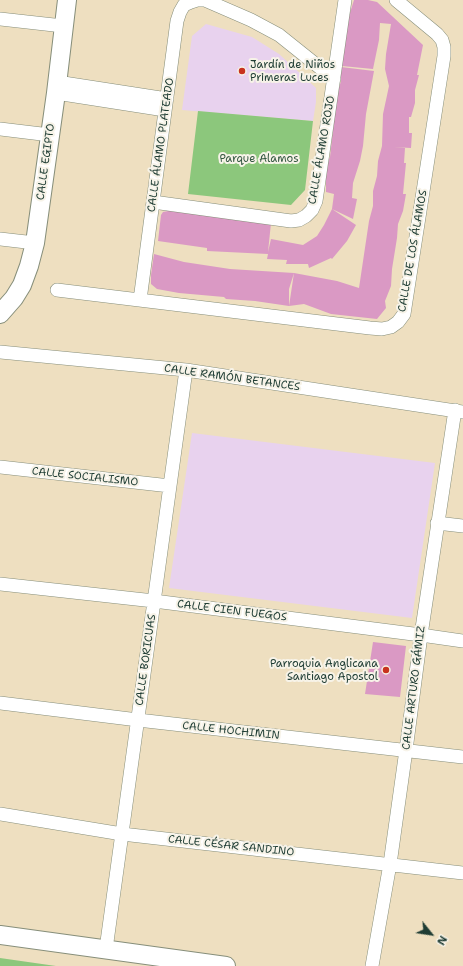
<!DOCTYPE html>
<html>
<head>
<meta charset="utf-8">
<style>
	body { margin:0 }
	#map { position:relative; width:463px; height:966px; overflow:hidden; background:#eedfc0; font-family:"Shantell Sans",sans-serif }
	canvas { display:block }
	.north { position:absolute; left:411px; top:914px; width:40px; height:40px; -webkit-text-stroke:3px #f7f3e8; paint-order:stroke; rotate:120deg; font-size:11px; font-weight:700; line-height:16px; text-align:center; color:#1f3d34 }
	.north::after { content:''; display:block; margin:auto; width:14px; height:18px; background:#1f3d34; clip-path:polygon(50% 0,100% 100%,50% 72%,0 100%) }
</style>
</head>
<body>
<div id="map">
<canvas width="463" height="966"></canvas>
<div class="north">N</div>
</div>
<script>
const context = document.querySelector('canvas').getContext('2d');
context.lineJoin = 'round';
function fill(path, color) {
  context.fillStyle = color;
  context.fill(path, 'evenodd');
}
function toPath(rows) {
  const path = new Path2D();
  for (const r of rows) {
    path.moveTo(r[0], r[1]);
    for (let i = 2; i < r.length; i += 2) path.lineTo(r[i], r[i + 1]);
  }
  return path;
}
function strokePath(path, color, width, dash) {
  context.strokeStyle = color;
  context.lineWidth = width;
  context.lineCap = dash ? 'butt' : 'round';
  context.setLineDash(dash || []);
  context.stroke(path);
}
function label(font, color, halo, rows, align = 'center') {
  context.font = font + ' "Shantell Sans",sans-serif';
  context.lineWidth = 4;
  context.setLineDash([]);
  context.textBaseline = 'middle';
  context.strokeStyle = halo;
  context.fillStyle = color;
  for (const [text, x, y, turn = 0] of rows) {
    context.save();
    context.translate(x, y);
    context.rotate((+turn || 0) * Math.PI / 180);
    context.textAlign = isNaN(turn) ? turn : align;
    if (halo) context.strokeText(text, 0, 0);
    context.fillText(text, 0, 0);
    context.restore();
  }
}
const built = toPath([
	[206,24,252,37,279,54,316,88,316,102,313,121,182,110,192,36],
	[192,433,435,463,412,618,169,588]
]);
const green = toPath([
	[198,111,313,121,305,190,291,205,188,194],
	[0,958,56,966,0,966]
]);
const building = toPath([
	[354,0,368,0,377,2,423,45,417,75,419,75,415,90,415,103,411,117,409,117,409,133,412,133,411,148,394,147,405,148,404,163,406,163,403,194,406,194,403,211,398,224,397,238,392,269,391,286,385,301,386,308,377,319,331,314,304,304,289,306,255,301,226,299,224,297,179,293,157,289,151,284,151,275,154,254,184,262,230,269,294,273,289,289,289,306,294,273,337,281,359,288,369,221,373,206,373,191,377,176,378,161,382,146,383,114,389,86,385,69,386,54,391,24,380,23,379,40,373,69,342,66,342,49,348,19],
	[341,67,374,71,366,114,363,146,360,161,353,183,352,198,357,199,353,219,332,209,334,194,326,192,326,174,323,173,330,157,337,94,341,81],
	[178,209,271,223,268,252,271,239,303,245,317,236,324,225,332,209,356,225,347,241,332,259,331,258,309,268,308,264,286,264,287,260,267,259,268,254,207,251,207,248,158,241,161,215,163,212],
	[373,642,406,646,400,697,365,694]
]);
const street = toPath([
	[200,0,205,0,251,20,279,35,334,79],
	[0,19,63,26],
	[57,82,167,99],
	[56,93,165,110],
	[0,129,50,135],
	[153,202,291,221,299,220,306,216,312,210,316,201,345,0],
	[0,239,35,243],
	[57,290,370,328,382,329,391,327,398,322,404,314,444,56,444,47,442,40,437,34,396,0],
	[140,300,177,21,180,12,184,5,191,2,197,0],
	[0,352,186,370,463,412],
	[0,467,170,486],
	[437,523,463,526],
	[0,584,154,601,421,635,463,641],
	[0,703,138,720,463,757],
	[0,814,122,834,463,873],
	[106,949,186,370],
	[372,966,390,864,406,750,421,635,455,410]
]);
const secondary = toPath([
	[0,314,14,298,22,285,29,266,35,243,56,93,67,0],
	[0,935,226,966]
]);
const markers = [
	[242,71,4,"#c8321e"],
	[386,670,4,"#c8321e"]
];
const poiNames = [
	["Jardín de Niños",250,65],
	["Primeras Luces",250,78],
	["Parroquia Anglicana",378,664,"right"],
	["Santiago Apostol",378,677,"right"]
];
const streetNames = [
	["CALLE ÁLAMO PLATEADO",161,145,-82],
	["CALLE ÁLAMO ROJO",322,150,-80],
	["CALLE EGIPTO",46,162,-82],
	["CALLE DE LOS ÁLAMOS",413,251,-80],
	["CALLE RAMÓN BETANCES",232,378,8],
	["CALLE SOCIALISMO",85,477,6],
	["CALLE CIEN FUEGOS",232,611,7],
	["CALLE BORICUAS",146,660,-82],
	["CALLE ARTURO GÁMIZ",414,688,-83],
	["CALLE HOCHIMIN",231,731,6],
	["CALLE CÉSAR SANDINO",231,846,6]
];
const parkNames = [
	["Parque Alamos",259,159]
];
fill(built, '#e8d2ee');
fill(green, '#8cc77c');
fill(building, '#da99c4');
strokePath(street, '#868e7a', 14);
strokePath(secondary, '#868e7a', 20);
strokePath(street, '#fff', 13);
strokePath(secondary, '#fff', 18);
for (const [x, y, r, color] of markers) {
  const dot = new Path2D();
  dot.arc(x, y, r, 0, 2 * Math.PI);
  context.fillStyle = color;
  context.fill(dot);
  strokePath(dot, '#f7f3e8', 1.5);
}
label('11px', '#1f3d34', '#f7f3e8', poiNames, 'left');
label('11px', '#1f3d34', '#f7f3e8', streetNames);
label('11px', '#355942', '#f7f3e8', parkNames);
</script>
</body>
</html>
